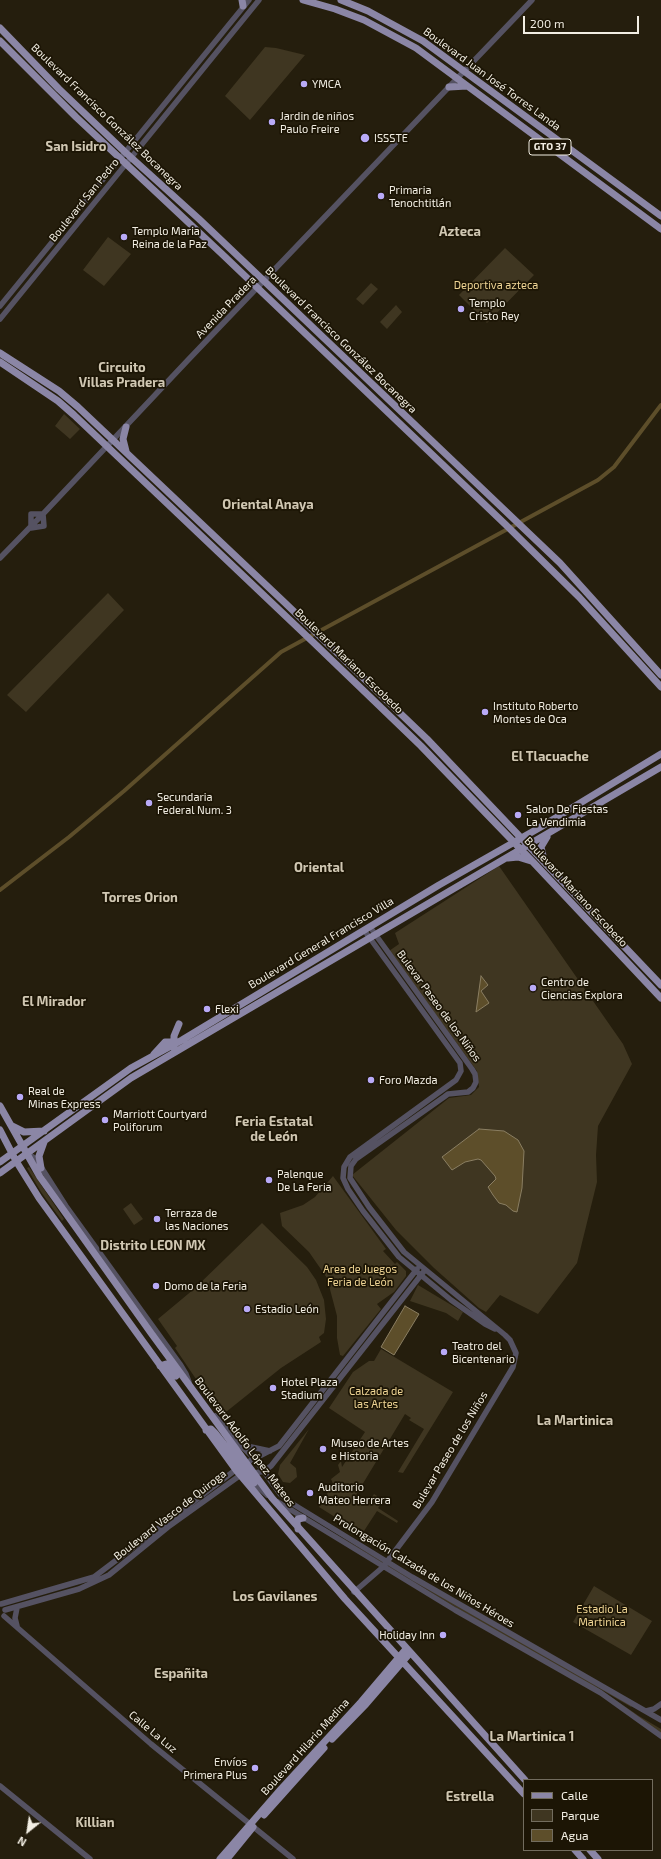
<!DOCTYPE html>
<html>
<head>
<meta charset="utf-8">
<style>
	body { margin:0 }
	#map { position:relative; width:661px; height:1859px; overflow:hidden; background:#251e0d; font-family:"Exo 2",sans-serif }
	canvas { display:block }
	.legend { position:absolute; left:523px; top:1779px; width:130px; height:72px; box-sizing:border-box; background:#1c1505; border:1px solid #726c5e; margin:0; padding:5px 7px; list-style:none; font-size:12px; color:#f2eee3 }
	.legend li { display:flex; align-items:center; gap:8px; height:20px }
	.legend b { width:20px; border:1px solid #726c5e }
	.north { position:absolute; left:8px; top:1811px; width:40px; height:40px; -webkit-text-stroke:3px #1c1505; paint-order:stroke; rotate:210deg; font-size:11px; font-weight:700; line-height:16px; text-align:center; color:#f2eee3 }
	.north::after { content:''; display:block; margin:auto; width:14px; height:18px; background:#f2eee3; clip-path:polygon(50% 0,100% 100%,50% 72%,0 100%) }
	.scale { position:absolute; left:523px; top:16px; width:116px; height:18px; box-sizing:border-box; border:2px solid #f2eee3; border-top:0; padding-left:5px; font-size:12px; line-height:14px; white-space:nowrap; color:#f2eee3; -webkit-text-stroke:3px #1c1505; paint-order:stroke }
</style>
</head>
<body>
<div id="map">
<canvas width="661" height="1859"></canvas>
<ul class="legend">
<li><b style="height:5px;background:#8b86a6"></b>Calle</li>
<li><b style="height:11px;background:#3f3621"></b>Parque</li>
<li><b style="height:11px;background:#5d4e2a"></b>Agua</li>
</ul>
<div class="north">N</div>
<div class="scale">200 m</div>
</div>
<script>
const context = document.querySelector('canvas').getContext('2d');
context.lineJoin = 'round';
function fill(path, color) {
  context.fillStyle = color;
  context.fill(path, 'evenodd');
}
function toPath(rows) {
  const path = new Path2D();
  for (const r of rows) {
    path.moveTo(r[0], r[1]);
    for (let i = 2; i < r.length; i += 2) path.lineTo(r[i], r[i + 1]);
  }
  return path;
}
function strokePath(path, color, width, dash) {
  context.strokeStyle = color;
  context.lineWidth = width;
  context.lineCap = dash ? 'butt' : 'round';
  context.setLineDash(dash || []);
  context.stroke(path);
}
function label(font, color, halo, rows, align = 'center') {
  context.font = font + ' "Exo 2",sans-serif';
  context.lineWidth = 3.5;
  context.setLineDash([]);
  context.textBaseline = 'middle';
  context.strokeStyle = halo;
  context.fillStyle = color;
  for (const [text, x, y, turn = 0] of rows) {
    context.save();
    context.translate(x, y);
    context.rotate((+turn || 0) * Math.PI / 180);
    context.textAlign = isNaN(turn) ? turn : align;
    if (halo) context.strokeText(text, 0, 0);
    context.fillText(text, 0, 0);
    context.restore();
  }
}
const green = toPath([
	[265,47,276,48,305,55,250,120,225,96],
	[108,237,131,254,104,286,83,270],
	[505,248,534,275,487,323,459,295],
	[371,283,378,289,363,305,356,299],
	[396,305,402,312,387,329,380,322],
	[64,414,80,429,70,439,55,426],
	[108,593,124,610,26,712,7,695],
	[499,866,623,1044,632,1064,598,1126,596,1155,597,1182,577,1263,538,1314,500,1295,486,1312,479,1308,434,1268,396,1230,352,1175,449,1098,471,1095,479,1087,477,1071,389,951,399,944,395,933],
	[29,1167,64,1219,62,1221,41,1192,27,1168],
	[333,1176,386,1249,383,1251,395,1264,397,1262,406,1271,406,1276,394,1292,377,1304,381,1309,343,1356,340,1355,337,1338,337,1316,327,1278,309,1252,282,1226,280,1213,303,1205,315,1197],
	[131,1203,143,1219,134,1225,123,1209],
	[262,1223,307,1267,316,1280,324,1300,326,1319,324,1333,319,1337,321,1342,281,1368,221,1416,175,1348,177,1346,158,1319,194,1289],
	[418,1285,463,1312,458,1321,446,1313,410,1301],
	[381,1349,453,1392,403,1473,398,1472,424,1429,409,1420,411,1418,405,1414,356,1495,368,1503,374,1494,377,1496,375,1500,381,1504,378,1508,398,1521,397,1523,377,1511,362,1534,319,1507,333,1484,331,1479,340,1472,338,1465,341,1461,342,1467,365,1432,329,1408,353,1372,369,1361,374,1361],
	[309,1429,290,1463,296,1468,297,1477,290,1483,283,1482,278,1474,280,1465],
	[313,1521,632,1706,631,1707,595,1686,639,1716,661,1729,661,1735,606,1698],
	[594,1586,652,1621,631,1655,573,1622]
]);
const water = toPath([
	[481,976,488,985,481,991,489,1003,476,1012,481,976],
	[479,1129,504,1131,518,1140,524,1151,522,1188,517,1212,513,1211,506,1205,499,1203,493,1195,488,1187,496,1179,495,1176,481,1160,478,1159,465,1162,452,1170,442,1157,479,1129],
	[405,1306,419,1314,394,1355,381,1347,405,1306]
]);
const canal = toPath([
	[0,890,69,837,124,791,281,652,598,480,614,467,661,405]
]);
const minor = toPath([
	[0,306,249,0],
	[0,319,259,0],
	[31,514,43,514,44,526,31,528,31,514],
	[0,558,43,514,188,360,532,0],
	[364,930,460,1063,461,1071,456,1080,350,1157,344,1167,343,1178,348,1189,363,1211,399,1257,451,1300,485,1324,495,1329],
	[27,1153,36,1159,66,1206,180,1364,186,1374,189,1382],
	[215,1416,239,1444,254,1458,280,1494,288,1501,412,1577,661,1720],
	[242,1445,270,1451],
	[251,1474,264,1471,271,1466,425,1270],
	[251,1481,267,1495],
	[278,1502,455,1610,601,1693,661,1736],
	[354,1592,383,1567,432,1502,513,1367,516,1353,510,1340,505,1335,404,1252,369,1207,350,1178,351,1166,356,1159,444,1097,448,1094,468,1092,473,1088,476,1082,475,1074,472,1069,370,927],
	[1,1604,94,1577,242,1465,279,1446,417,1269],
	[17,1608,15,1618,17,1626],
	[5,1610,79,1589,109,1575,168,1527,242,1474],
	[4,1616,151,1744,293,1859],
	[646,1711,654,1709,661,1704],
	[0,1786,90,1859]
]);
const major = toPath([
	[242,0,243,6],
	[303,0,335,9,364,20,416,48,661,229],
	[341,0,368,11,423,41,661,216],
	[0,28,59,89,125,152,199,219,560,563,661,675],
	[0,41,76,117,222,254,506,525,579,597,661,687],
	[449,87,467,86],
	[0,353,59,391,78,407,283,601,427,739,661,985],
	[0,362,58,401,74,415,314,643,421,746,533,862,661,998],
	[126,451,123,439,126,427],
	[508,858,518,857,531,861],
	[544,860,541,847,547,837],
	[174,1048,174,1036,179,1024],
	[154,1054,165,1042,170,1042,173,1045],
	[0,1106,40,1177,151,1333,272,1498,525,1780],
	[12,1126,24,1132,44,1131],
	[0,1130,16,1161,39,1198,236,1470,345,1599,524,1794],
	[0,1162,131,1068,182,1040,439,885,539,828,661,754],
	[41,1168,39,1156,44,1142],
	[0,1173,131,1078,661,767],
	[160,1366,166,1364,176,1376],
	[206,1430,211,1429,215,1433,254,1483],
	[298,1529,297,1523,298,1519,303,1518],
	[332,1739,366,1704,410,1653],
	[264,1815,324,1748],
	[575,1850,583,1859],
	[590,1850,598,1859],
	[220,1859,281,1789,361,1702,406,1649],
	[227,1859,253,1827]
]);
const markers = [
	[304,84,4,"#b9aaf7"],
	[272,122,4,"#b9aaf7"],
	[365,138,5,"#b9aaf7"],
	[381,196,4,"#b9aaf7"],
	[124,237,4,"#b9aaf7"],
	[461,309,4,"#b9aaf7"],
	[485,712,4,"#b9aaf7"],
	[149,803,4,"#b9aaf7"],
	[518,815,4,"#b9aaf7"],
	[533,988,4,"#b9aaf7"],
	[207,1009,4,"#b9aaf7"],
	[371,1080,4,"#b9aaf7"],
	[20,1097,4,"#b9aaf7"],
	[105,1120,4,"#b9aaf7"],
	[269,1180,4,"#b9aaf7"],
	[157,1219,4,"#b9aaf7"],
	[156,1286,4,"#b9aaf7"],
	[247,1309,4,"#b9aaf7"],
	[444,1352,4,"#b9aaf7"],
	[273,1388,4,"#b9aaf7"],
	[323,1449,4,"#b9aaf7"],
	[310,1493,4,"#b9aaf7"],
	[443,1635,4,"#b9aaf7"],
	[255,1768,4,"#b9aaf7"]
];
const shields = [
	[550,147,42]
];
const shieldNames = [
	["GTO 37",550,147]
];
const streetNames = [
	["Boulevard Juan José Torres Landa",492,79,36],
	["Boulevard Francisco González Bocanegra",107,117,44],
	["Boulevard San Pedro",84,200,-51],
	["Avenida Pradera",226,307,-46],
	["Boulevard Francisco González Bocanegra",341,340,44],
	["Boulevard Mariano Escobedo",349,661,44],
	["Boulevard Mariano Escobedo",576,892,47],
	["Boulevard General Francisco Villa",321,943,-31],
	["Bulevar Paseo de los Niños",439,1006,54],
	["Boulevard Adolfo López Mateos",245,1442,53],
	["Bulevar Paseo de los Niños",450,1450,-59],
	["Boulevard Vasco de Quiroga",170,1515,-38],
	["Prolongación Calzada de los Niños Héroes",424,1571,31],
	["Calle La Luz",153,1732,40],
	["Boulevard Hilario Medina",305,1747,-48]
];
const poiNames = [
	["YMCA",312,84],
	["Jardin de niños",280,116],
	["Paulo Freire",280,129],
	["ISSSTE",374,138],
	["Primaria",389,190],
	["Tenochtitlán",389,203],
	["Templo Maria",132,231],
	["Reina de la Paz",132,244],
	["Templo",469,303],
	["Cristo Rey",469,316],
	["Instituto Roberto",493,706],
	["Montes de Oca",493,719],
	["Secundaria",157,797],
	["Federal Num. 3",157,810],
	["Salon De Fiestas",526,809],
	["La Vendimia",526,822],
	["Centro de",541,982],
	["Ciencias Explora",541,995],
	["Flexi",215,1009],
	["Foro Mazda",379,1080],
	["Real de",28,1091],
	["Minas Express",28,1104],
	["Marriott Courtyard",113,1114],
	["Poliforum",113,1127],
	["Palenque",277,1174],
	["De La Feria",277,1187],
	["Terraza de",165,1213],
	["las Naciones",165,1226],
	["Domo de la Feria",164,1286],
	["Estadio León",255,1309],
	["Teatro del",452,1346],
	["Bicentenario",452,1359],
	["Hotel Plaza",281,1382],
	["Stadium",281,1395],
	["Museo de Artes",331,1443],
	["e Historia",331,1456],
	["Auditorio",318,1487],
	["Mateo Herrera",318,1500],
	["Holiday Inn",435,1635,"right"],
	["Envíos",247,1762,"right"],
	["Primera Plus",247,1775,"right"]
];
const parkNames = [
	["Deportiva azteca",496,285],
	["Area de Juegos",360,1269],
	["Feria de León",360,1282],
	["Calzada de",376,1391],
	["las Artes",376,1404],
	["Estadio La",602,1609],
	["Martinica",602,1622]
];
const quarterNames = [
	["San Isidro",76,147],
	["Azteca",460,232],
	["Circuito",122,368],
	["Villas Pradera",122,383],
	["Oriental Anaya",268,505],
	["El Tlacuache",550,757],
	["Oriental",319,868],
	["Torres Orion",140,898],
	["El Mirador",54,1002],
	["Feria Estatal",274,1122],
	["de León",274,1137],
	["Distrito LEON MX",153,1246],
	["La Martinica",575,1421],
	["Los Gavilanes",275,1597],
	["Españita",181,1674],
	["La Martinica 1",532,1737],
	["Estrella",470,1797],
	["Killian",95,1823]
];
fill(green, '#3f3621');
fill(water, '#5d4e2a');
strokePath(water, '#8a7e62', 1);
strokePath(canal, '#5d4e2a', 4);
strokePath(minor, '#555262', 5.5);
strokePath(major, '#8b86a6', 7);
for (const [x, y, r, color] of markers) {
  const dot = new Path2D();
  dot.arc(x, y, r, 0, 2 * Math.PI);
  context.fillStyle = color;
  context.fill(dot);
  strokePath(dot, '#1c1505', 1.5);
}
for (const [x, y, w] of shields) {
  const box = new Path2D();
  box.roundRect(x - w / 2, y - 8, w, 16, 3);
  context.fillStyle = '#1c1505';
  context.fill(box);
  strokePath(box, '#f2eee3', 1);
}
label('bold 10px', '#f2eee3', null, shieldNames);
label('11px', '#f2eee3', '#1c1505', streetNames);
label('11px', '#f2eee3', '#1c1505', poiNames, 'left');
label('11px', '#eed494', '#1c1505', parkNames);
label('bold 13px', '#d0c7b2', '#1c1505', quarterNames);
</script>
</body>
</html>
